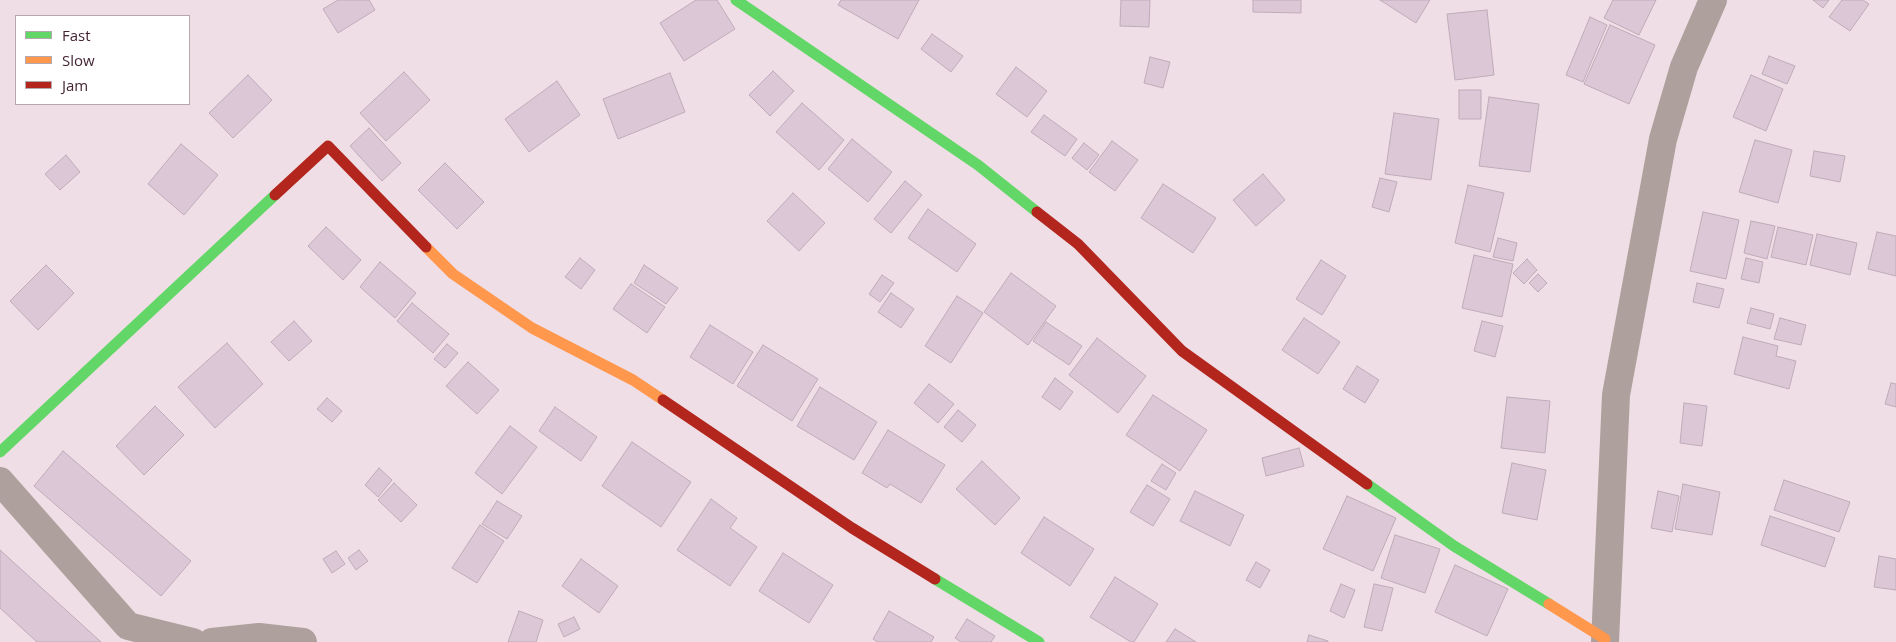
<!DOCTYPE html>
<html>
<head>
<meta charset="utf-8">
<style>
	body { margin:0 }
	#map { position:relative; width:1896px; height:642px; overflow:hidden; background:#efdee5; font-family:"Open Sans",sans-serif }
	canvas { display:block }
	.legend { position:absolute; left:15px; top:15px; width:175px; height:90px; box-sizing:border-box; background:#fff; border:1px solid #b4a8ae; margin:0; padding:6px 9px; list-style:none; font-size:15px; color:#442534 }
	.legend li { display:flex; align-items:center; gap:10px; height:25px }
	.legend b { width:25px; border:1px solid #b4a8ae }
</style>
</head>
<body>
<div id="map">
<canvas width="1896" height="642"></canvas>
<ul class="legend">
<li><b style="height:6px;background:#63d668"></b>Fast</li>
<li><b style="height:6px;background:#ff974d"></b>Slow</li>
<li><b style="height:6px;background:#b3261e"></b>Jam</li>
</ul>
</div>
<script>
const context = document.querySelector('canvas').getContext('2d');
context.lineJoin = 'round';
function fill(path, color) {
  context.fillStyle = color;
  context.fill(path, 'evenodd');
}
function toPath(rows) {
  const path = new Path2D();
  for (const r of rows) {
    path.moveTo(r[0], r[1]);
    for (let i = 2; i < r.length; i += 2) path.lineTo(r[i], r[i + 1]);
  }
  return path;
}
function strokePath(path, color, width, dash) {
  context.strokeStyle = color;
  context.lineWidth = width;
  context.lineCap = dash ? 'butt' : 'round';
  context.setLineDash(dash || []);
  context.stroke(path);
}
const building = toPath([
	[338,0,369,0,375,10,338,33,323,9,338,0],
	[696,0,717,0,735,29,684,61,660,23,696,0],
	[841,0,919,0,898,39,838,5,841,0],
	[1121,0,1150,0,1149,27,1120,26,1121,0],
	[1253,0,1301,0,1301,13,1253,12,1253,0],
	[1380,0,1430,0,1416,23,1380,0],
	[1613,0,1656,0,1639,35,1604,18,1613,0],
	[1813,0,1829,0,1823,8,1813,0],
	[1842,0,1863,0,1869,4,1850,31,1829,17,1842,0],
	[1487,10,1494,75,1455,80,1447,14,1487,10],
	[1590,17,1607,25,1583,82,1566,75,1590,17],
	[1610,25,1655,45,1629,104,1584,84,1610,25],
	[932,34,963,56,951,72,921,49,932,34],
	[1769,56,1795,66,1787,84,1762,74,1769,56],
	[1150,57,1170,62,1163,88,1144,83,1150,57],
	[1016,67,1047,91,1027,117,996,94,1016,67],
	[773,71,794,91,770,116,749,95,773,71],
	[404,72,430,100,386,141,360,113,404,72],
	[670,73,685,112,618,139,603,99,670,73],
	[248,75,272,100,233,138,209,113,248,75],
	[1751,75,1783,89,1766,131,1733,117,1751,75],
	[557,81,580,115,529,152,505,119,557,81],
	[1459,90,1481,90,1481,119,1459,119,1459,90],
	[1489,97,1539,104,1530,172,1479,166,1489,97],
	[802,103,844,140,819,170,776,132,802,103],
	[1394,113,1439,119,1431,180,1385,174,1394,113],
	[1044,115,1077,139,1065,156,1031,132,1044,115],
	[369,128,401,163,382,181,350,146,369,128],
	[852,139,892,172,868,202,828,169,852,139],
	[1755,140,1792,150,1778,203,1739,192,1755,140],
	[1112,141,1138,160,1115,191,1089,172,1112,141],
	[1084,143,1099,155,1087,170,1072,158,1084,143],
	[181,144,218,175,184,215,148,184,181,144],
	[1814,151,1845,156,1840,182,1810,176,1814,151],
	[66,155,80,172,60,190,45,174,66,155],
	[445,163,484,202,457,229,418,190,445,163],
	[1263,174,1285,200,1256,226,1233,200,1263,174],
	[1380,178,1397,182,1389,212,1372,207,1380,178],
	[905,181,922,195,891,233,874,219,905,181],
	[1163,184,1216,218,1193,253,1141,218,1163,184],
	[1468,185,1504,193,1490,252,1455,243,1468,185],
	[793,193,825,223,799,251,767,221,793,193],
	[928,209,976,244,957,272,908,238,928,209],
	[1703,212,1739,220,1726,279,1690,271,1703,212],
	[1751,221,1775,226,1767,259,1744,253,1751,221],
	[326,227,361,260,343,280,308,246,326,227],
	[1778,227,1813,235,1806,265,1771,257,1778,227],
	[1877,232,1896,236,1896,276,1868,269,1877,232],
	[1817,234,1857,243,1850,275,1810,265,1817,234],
	[1498,238,1517,243,1513,261,1493,257,1498,238],
	[1474,255,1513,264,1502,317,1462,308,1474,255],
	[580,258,595,270,581,289,565,277,580,258],
	[1746,258,1763,262,1759,283,1741,279,1746,258],
	[1527,259,1537,270,1524,284,1513,273,1527,259],
	[1321,260,1346,276,1322,315,1296,299,1321,260],
	[380,262,416,293,395,318,360,287,380,262],
	[46,265,74,293,38,330,10,301,46,265],
	[644,265,678,288,666,304,634,283,644,265],
	[1011,273,1056,306,1028,345,984,312,1011,273],
	[1538,274,1547,283,1538,292,1529,283,1538,274],
	[882,275,894,283,880,302,869,294,882,275],
	[1697,283,1724,289,1719,308,1693,302,1697,283],
	[631,284,665,307,647,333,613,309,631,284],
	[891,293,914,309,901,328,878,312,891,293],
	[957,296,983,313,951,363,925,346,957,296],
	[412,303,449,334,433,353,397,321,412,303],
	[1751,308,1774,314,1770,329,1747,323,1751,308],
	[1304,318,1340,342,1318,374,1282,350,1304,318],
	[1780,318,1806,325,1801,345,1774,339,1780,318],
	[294,321,312,341,289,361,271,342,294,321],
	[1482,321,1503,326,1495,357,1474,351,1482,321],
	[1046,322,1082,346,1069,365,1033,341,1046,322],
	[710,325,753,352,733,384,690,357,710,325],
	[1743,337,1778,346,1776,356,1796,361,1789,389,1734,374,1743,337],
	[1097,338,1146,376,1118,413,1069,375,1097,338],
	[227,343,263,384,215,428,178,387,227,343],
	[447,344,458,353,445,368,434,359,447,344],
	[763,345,818,379,792,421,737,386,763,345],
	[468,362,499,390,477,414,446,386,468,362],
	[1357,366,1379,380,1365,403,1343,389,1357,366],
	[1055,378,1073,392,1060,410,1042,397,1055,378],
	[1891,383,1896,384,1896,407,1885,404,1891,383],
	[929,384,954,404,938,423,914,403,929,384],
	[820,387,877,422,854,460,797,426,820,387],
	[1153,395,1207,430,1180,471,1126,435,1153,395],
	[1507,397,1550,401,1545,453,1501,448,1507,397],
	[327,398,342,411,332,422,317,409,327,398],
	[1684,403,1707,406,1702,446,1680,443,1684,403],
	[155,406,184,435,144,475,116,446,155,406],
	[555,407,597,437,581,461,539,431,555,407],
	[958,410,976,425,962,442,944,427,958,410],
	[510,426,537,447,502,494,475,473,510,426],
	[888,430,945,465,921,503,890,484,887,488,862,473,888,430],
	[632,442,691,482,661,527,602,486,632,442],
	[1299,448,1304,466,1266,476,1262,458,1299,448],
	[63,451,191,561,161,596,34,486,63,451],
	[982,461,1020,498,995,525,956,489,982,461],
	[1512,463,1546,470,1537,520,1502,513,1512,463],
	[1162,464,1176,473,1166,490,1151,481,1162,464],
	[379,468,392,480,378,497,365,485,379,468],
	[1784,480,1850,502,1839,532,1774,510,1784,480],
	[394,483,417,505,401,522,378,500,394,483],
	[1683,484,1720,492,1712,535,1675,529,1683,484],
	[1147,485,1170,499,1153,526,1130,512,1147,485],
	[1195,491,1244,515,1230,546,1180,521,1195,491],
	[1658,491,1679,496,1672,532,1651,528,1658,491],
	[1347,496,1396,518,1373,571,1323,549,1347,496],
	[711,499,737,518,730,528,757,547,730,586,677,550,711,499],
	[497,501,522,516,507,539,482,524,497,501],
	[1770,516,1835,538,1825,567,1761,545,1770,516],
	[1044,517,1094,549,1070,586,1021,553,1044,517],
	[480,525,504,541,477,583,452,568,480,525],
	[1395,535,1440,549,1425,593,1381,578,1395,535],
	[0,550,101,642,37,642,0,608,0,550],
	[359,550,368,561,356,570,348,558,359,550],
	[336,551,345,564,332,573,323,559,336,551],
	[783,553,833,585,809,623,759,591,783,553],
	[1879,556,1896,559,1896,590,1874,587,1879,556],
	[581,559,618,586,599,613,562,586,581,559],
	[1256,562,1270,570,1260,588,1246,580,1256,562],
	[1455,565,1508,589,1487,636,1435,612,1455,565],
	[1115,577,1158,604,1134,642,1131,642,1090,617,1115,577],
	[1341,584,1355,590,1344,618,1330,611,1341,584],
	[1374,584,1393,588,1382,631,1364,627,1374,584],
	[519,611,543,620,536,642,508,642,519,611],
	[889,611,934,637,931,642,878,642,873,639,889,611],
	[574,617,580,629,564,637,558,624,574,617],
	[967,619,995,636,991,642,961,642,955,638,967,619],
	[1175,629,1196,642,1166,642,1175,629],
	[1309,635,1328,641,1328,642,1307,642,1309,635]
]);
const street = toPath([
	[0,481,128,626,193,642],
	[212,642,259,637,303,642],
	[1605,642,1616,395,1663,139,1684,67,1713,0]
]);
const fast = toPath([
	[736,0,978,165,1037,212],
	[0,452,275,195],
	[1367,484,1454,546,1549,604],
	[935,579,1039,642]
]);
const slow = toPath([
	[426,247,453,274,532,328,633,380,663,400],
	[1549,604,1605,639]
]);
const jam = toPath([
	[275,195,328,146,426,247],
	[1037,212,1078,244,1182,351,1367,484],
	[663,400,852,528,935,579]
]);
fill(building, '#dcc7d6');
strokePath(building, '#beabb9', 1);
strokePath(street, '#aea09d', 28);
strokePath(fast, '#63d668', 11);
strokePath(slow, '#ff974d', 11);
strokePath(jam, '#b3261e', 11);
</script>
</body>
</html>
